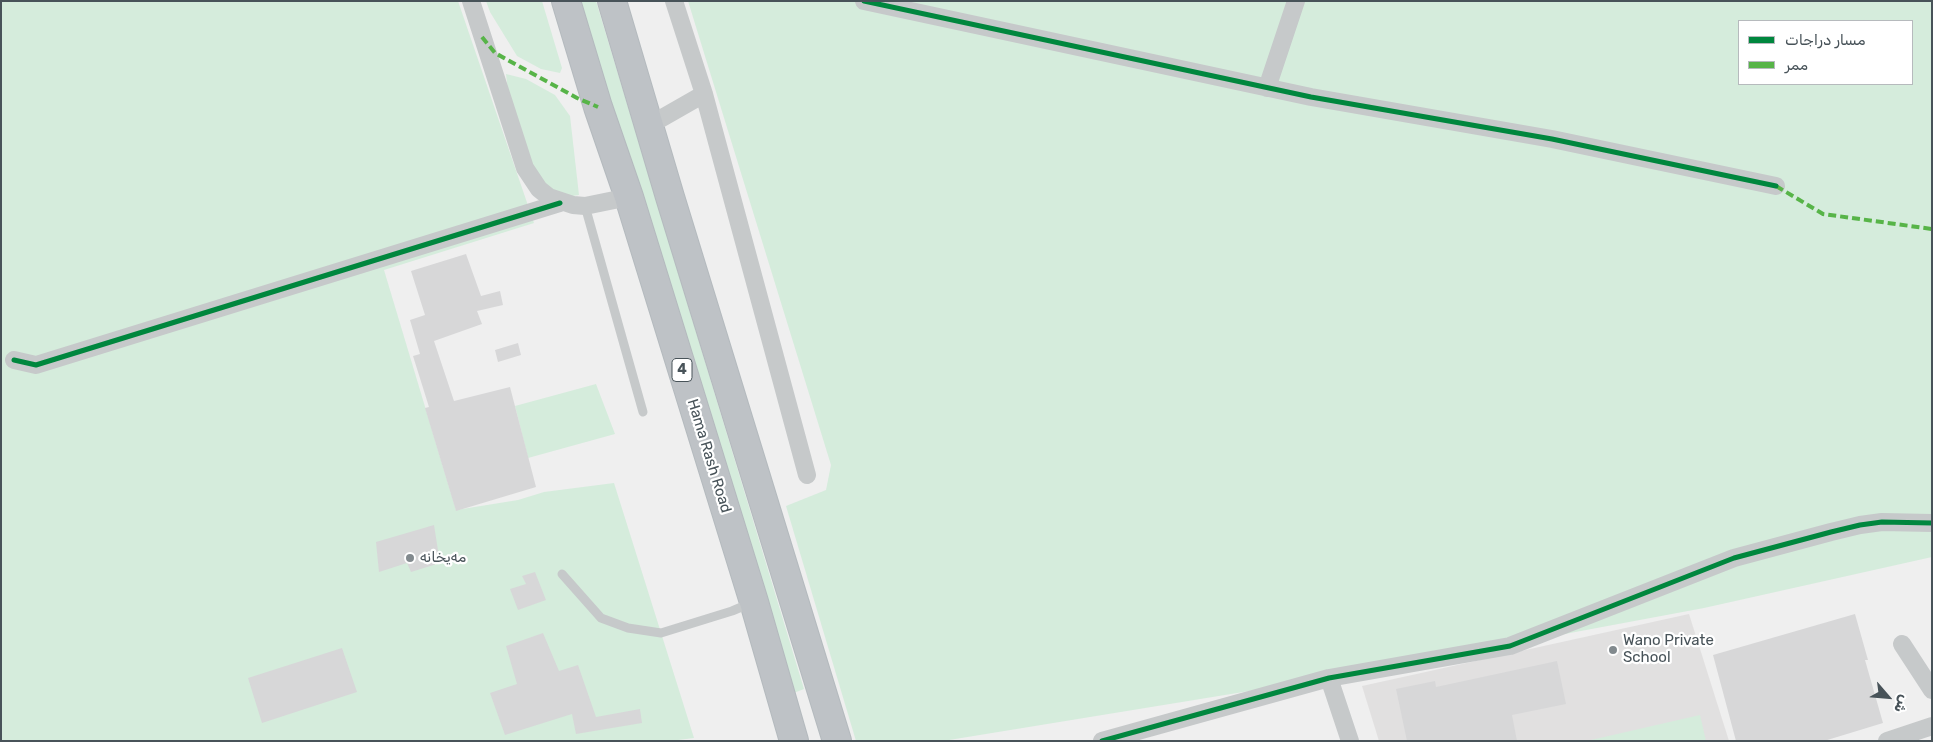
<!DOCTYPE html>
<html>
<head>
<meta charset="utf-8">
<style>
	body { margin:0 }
	#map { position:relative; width:1933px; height:742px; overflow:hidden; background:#efefef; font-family:Rubik,"Noto Sans Arabic",sans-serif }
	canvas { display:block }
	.frame { position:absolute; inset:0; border:2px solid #485359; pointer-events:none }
	.legend { position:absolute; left:1738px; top:20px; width:175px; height:65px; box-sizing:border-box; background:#fff; border:1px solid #b6babd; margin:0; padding:6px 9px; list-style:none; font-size:15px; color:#485359 }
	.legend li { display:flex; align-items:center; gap:10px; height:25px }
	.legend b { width:25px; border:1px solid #b6babd }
	.north { position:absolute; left:1863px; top:672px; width:50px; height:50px; -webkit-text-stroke:4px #fff; paint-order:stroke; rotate:117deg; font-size:14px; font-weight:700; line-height:20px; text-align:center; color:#485359 }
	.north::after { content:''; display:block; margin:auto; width:18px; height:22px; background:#485359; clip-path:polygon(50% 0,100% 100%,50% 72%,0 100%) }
</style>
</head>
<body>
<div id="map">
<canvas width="1933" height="742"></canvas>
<div class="frame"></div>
<ul class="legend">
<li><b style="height:6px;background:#00873e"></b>مسار دراجات</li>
<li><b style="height:6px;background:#57b448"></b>ممر</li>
</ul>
<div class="north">ش</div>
</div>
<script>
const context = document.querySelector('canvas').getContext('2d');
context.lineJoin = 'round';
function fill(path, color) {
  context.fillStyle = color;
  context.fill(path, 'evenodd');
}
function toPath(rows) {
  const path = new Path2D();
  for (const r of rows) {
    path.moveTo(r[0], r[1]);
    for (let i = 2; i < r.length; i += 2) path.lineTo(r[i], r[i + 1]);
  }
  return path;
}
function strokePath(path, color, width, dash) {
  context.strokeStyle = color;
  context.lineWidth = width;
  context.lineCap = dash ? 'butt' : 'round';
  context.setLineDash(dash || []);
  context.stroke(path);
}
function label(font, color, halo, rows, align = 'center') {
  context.font = font + ' Rubik,"Noto Sans Arabic",sans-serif';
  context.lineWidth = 4.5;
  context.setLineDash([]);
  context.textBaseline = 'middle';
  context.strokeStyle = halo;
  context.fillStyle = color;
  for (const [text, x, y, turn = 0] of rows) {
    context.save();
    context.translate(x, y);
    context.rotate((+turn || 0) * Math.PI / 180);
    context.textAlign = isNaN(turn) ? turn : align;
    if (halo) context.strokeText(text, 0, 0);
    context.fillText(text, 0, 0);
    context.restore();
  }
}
const education = toPath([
	[1689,614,1729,741,1379,741,1362,686]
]);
const green = toPath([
	[1,1,458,1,534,223,384,270,456,510,518,500,544,492,614,483,694,738,670,741,1,741],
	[486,1,542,1,562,68,560,73,541,69,517,56,490,12],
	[579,1,596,1,804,689,791,694],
	[688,1,1932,1,1932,557,1704,608,1329,678,943,741,856,741,786,506,826,490,831,465],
	[1739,21,1912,21,1912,84,1739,84],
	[506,74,526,79,555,95,570,116,579,195,566,197,547,187,530,165,510,110],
	[596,384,615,434,528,458,515,406],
	[1700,715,1706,741,1591,741,1591,740]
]);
const building = toPath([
	[466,254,481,296,500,291,503,305,477,311,482,324,434,341,454,401,510,387,536,487,456,511,425,408,429,407,413,356,420,354,410,320,425,315,411,271],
	[518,343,521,355,498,362,495,350],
	[434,525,440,563,411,572,407,563,379,572,376,542],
	[535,572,546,600,518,610,510,589,526,584,522,576],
	[1855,614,1868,660,1865,660,1883,723,1824,741,1736,741,1713,655],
	[543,633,559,671,578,665,596,717,640,709,642,723,576,734,572,714,505,735,490,693,517,684,506,646],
	[342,648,357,692,262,723,248,678],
	[1557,661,1566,704,1512,715,1517,741,1407,741,1396,689,1435,681,1436,687]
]);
const service = toPath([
	[585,206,643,412],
	[562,574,601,618,628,628,661,633,732,611,751,603]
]);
const minor = toPath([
	[471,1,525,168,539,189,549,197,573,205,585,206,629,197],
	[674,1,704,94,807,475],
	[864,1,1311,97,1552,139,1776,186],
	[1267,88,1296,1],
	[648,126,704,94],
	[14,360,36,365,560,203],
	[1902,644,1932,690],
	[1329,678,1350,741],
	[1102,741,1329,678,1510,646,1734,558,1831,532,1860,525,1882,522,1932,523],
	[1887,741,1932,726]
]);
const trunk = toPath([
	[566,1,598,107,629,197,754,602,794,741],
	[612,1,670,197,837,741]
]);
const quiet = toPath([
	[482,37,495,53,577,98,598,107],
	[1776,186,1823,214,1932,229]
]);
const cycleway = toPath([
	[864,1,1311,97,1552,139,1776,186],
	[14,360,36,365,560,203],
	[1102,741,1329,678,1510,646,1734,558,1831,532,1860,525,1882,522,1932,523]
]);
const markers = [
	[410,558,5,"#828a8e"],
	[1613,650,5,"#828a8e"]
];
const shields = [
	[682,370,20]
];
const shieldNames = [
	["4",682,370]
];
const streetNames = [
	["Hama Rash Road",709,456,73]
];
const poiNames = [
	["مەیخانە",420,558],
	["Wano Private",1623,641],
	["School",1623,658]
];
fill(education, '#e1e0e0');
fill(green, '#d5ecdc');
fill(building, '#d7d7d8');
strokePath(trunk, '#b4babe', 30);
strokePath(service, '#c6c9ca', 9);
strokePath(minor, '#c6c9ca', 18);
strokePath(trunk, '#bec2c6', 28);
strokePath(quiet, '#57b448', 4, [8, 4]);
strokePath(cycleway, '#00873e', 5);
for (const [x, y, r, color] of markers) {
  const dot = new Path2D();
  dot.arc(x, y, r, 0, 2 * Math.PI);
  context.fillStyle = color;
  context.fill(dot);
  strokePath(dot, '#fff', 2);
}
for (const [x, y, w] of shields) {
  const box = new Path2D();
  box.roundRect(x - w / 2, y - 11.5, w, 23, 4);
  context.fillStyle = '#fff';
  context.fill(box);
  strokePath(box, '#485359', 1);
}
label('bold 14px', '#485359', null, shieldNames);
label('15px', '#485359', '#fff', streetNames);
label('15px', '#485359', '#fff', poiNames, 'left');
</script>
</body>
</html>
